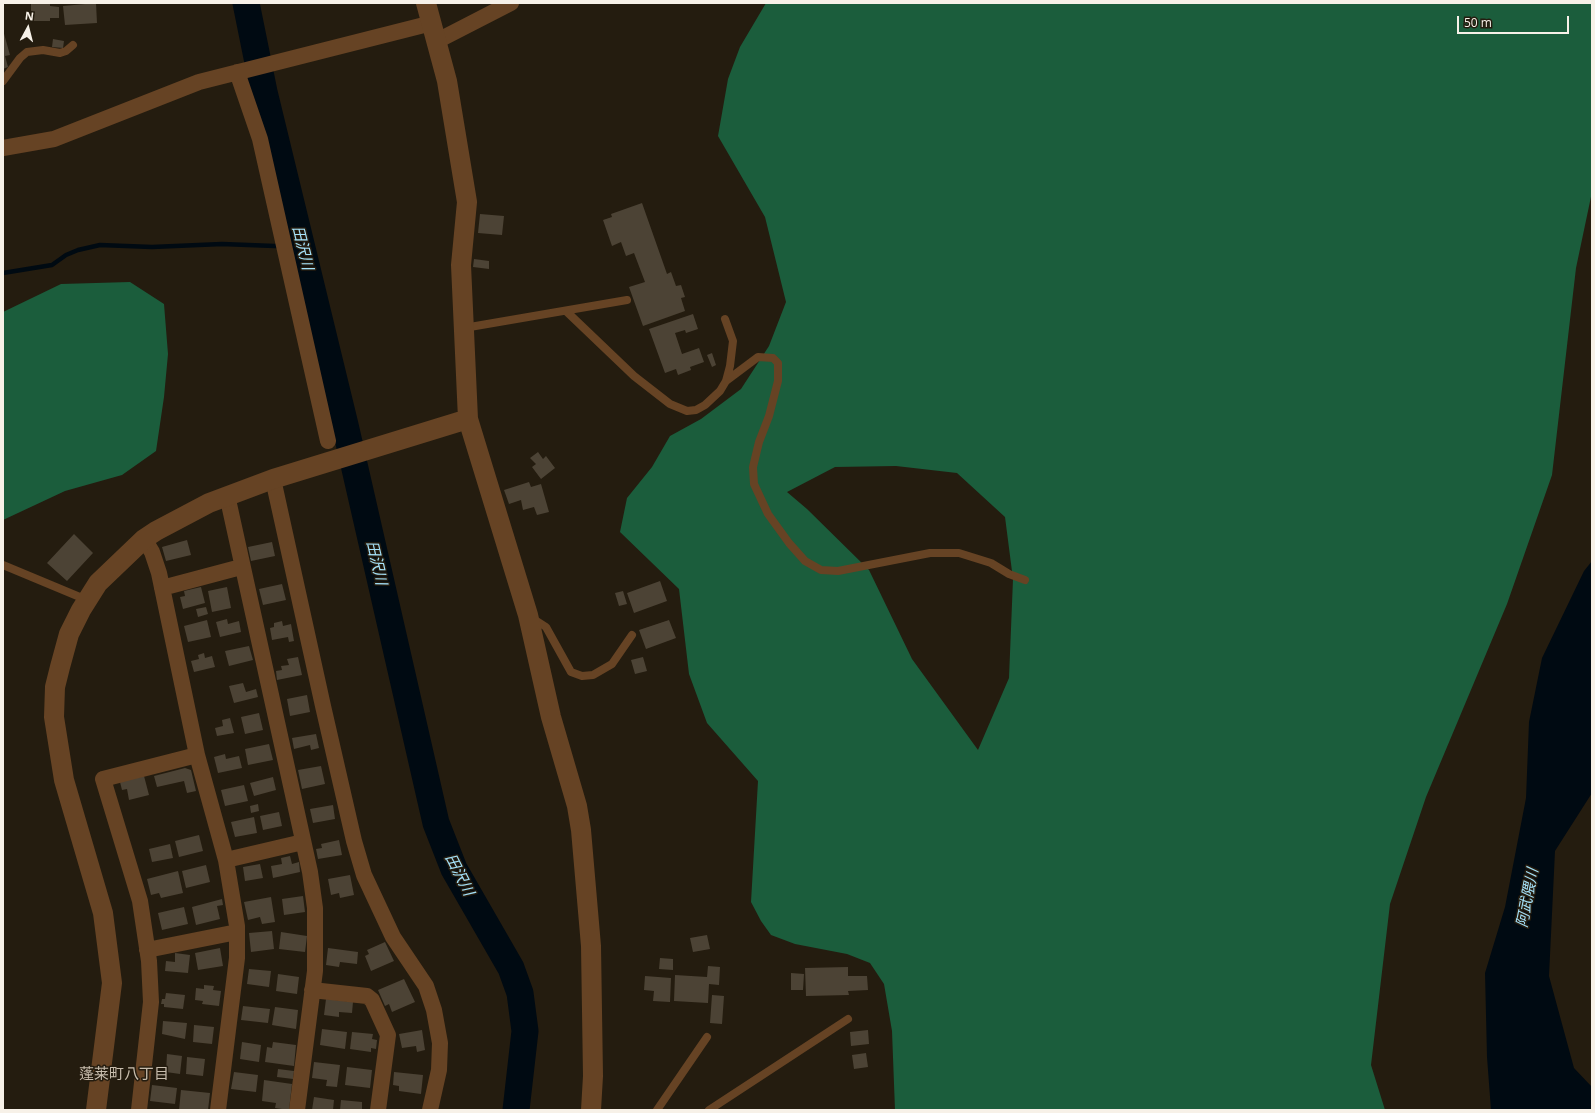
<!DOCTYPE html>
<html>
<head>
<meta charset="utf-8">
<style>
	body { margin:0 }
	#map { position:relative; width:1595px; height:1113px; overflow:hidden; background:#241c0f; font-family:"Open Sans",sans-serif }
	canvas { display:block }
	.frame { position:absolute; inset:0; border:4px solid #f7f1e8; pointer-events:none }
	.north { position:absolute; left:8px; top:8px; width:40px; height:40px; -webkit-text-stroke:3px #241c0f; paint-order:stroke; rotate:7deg; font-size:11px; font-weight:700; line-height:16px; text-align:center; color:#f7f1e8 }
	.north::after { content:''; display:block; margin:auto; width:14px; height:18px; background:#f7f1e8; clip-path:polygon(50% 0,100% 100%,50% 72%,0 100%) }
	.scale { position:absolute; left:1457px; top:16px; width:112px; height:18px; box-sizing:border-box; border:2px solid #f7f1e8; border-top:0; padding-left:5px; font-size:12px; line-height:14px; white-space:nowrap; color:#f7f1e8; -webkit-text-stroke:3px #241c0f; paint-order:stroke }
</style>
</head>
<body>
<div id="map">
<canvas width="1595" height="1113"></canvas>
<div class="frame"></div>
<div class="north">N</div>
<div class="scale">50 m</div>
</div>
<script>
const context = document.querySelector('canvas').getContext('2d');
context.lineJoin = 'round';
function fill(path, color) {
  context.fillStyle = color;
  context.fill(path, 'evenodd');
}
function toPath(rows) {
  const path = new Path2D();
  for (const r of rows) {
    path.moveTo(r[0], r[1]);
    for (let i = 2; i < r.length; i += 2) path.lineTo(r[i], r[i + 1]);
  }
  return path;
}
function strokePath(path, color, width, dash) {
  context.strokeStyle = color;
  context.lineWidth = width;
  context.lineCap = dash ? 'butt' : 'round';
  context.setLineDash(dash || []);
  context.stroke(path);
}
function label(font, color, halo, rows, align = 'center') {
  context.font = font + ' "Open Sans","Noto Sans JP",sans-serif';
  context.lineWidth = 3;
  context.setLineDash([]);
  context.textBaseline = 'middle';
  context.strokeStyle = halo;
  context.fillStyle = color;
  for (const [text, x, y, turn = 0] of rows) {
    context.save();
    context.translate(x, y);
    context.rotate((+turn || 0) * Math.PI / 180);
    context.textAlign = isNaN(turn) ? turn : align;
    if (halo) context.strokeText(text, 0, 0);
    context.fillText(text, 0, 0);
    context.restore();
  }
}
const forest = toPath([
	[766,3,1592,3,1592,192,1576,268,1552,475,1507,604,1426,797,1390,904,1371,1065,1385,1110,895,1110,892,1031,884,984,870,963,847,954,795,944,771,935,761,921,751,902,758,781,707,723,689,674,679,589,620,532,627,498,652,467,670,436,701,419,741,389,769,346,786,302,765,217,718,136,728,79,740,47],
	[896,466,957,473,1005,517,1013,579,1009,678,978,750,912,659,869,570,807,509,787,492,835,467],
	[130,282,164,304,168,354,164,397,156,451,122,475,65,491,3,520,3,312,61,284]
]);
const water = toPath([
	[1592,561,1592,793,1555,851,1549,976,1574,1068,1592,1087,1592,1110,1491,1110,1487,1057,1485,973,1505,907,1526,798,1529,722,1542,658,1584,571]
]);
const stream = toPath([
	[3,273,52,265,66,255,78,250,100,245,152,247,222,244,301,247]
]);
const river = toPath([
	[246,3,264,92,345,425,436,823,454,869,511,968,520,993,525,1031,516,1110]
]);
const building = toPath([
	[96,3,97,23,65,25,63,6],
	[31,4,50,4,50,6,59,7,59,18,50,18,50,21,31,21],
	[3,30,10,55,5,56,8,67,3,69],
	[53,39,64,41,63,48,52,47],
	[642,203,667,274,671,272,676,286,681,285,685,297,681,298,685,311,643,326,629,287,645,282,634,253,626,256,621,242,612,246,603,220,612,217,611,214],
	[480,214,504,216,502,235,478,233],
	[474,259,489,261,489,269,473,267],
	[693,314,698,329,686,333,685,330,675,333,682,354,699,348,704,362,690,367,691,370,678,375,676,369,665,373,649,329],
	[712,353,716,365,712,367,707,355],
	[538,452,543,459,546,456,555,468,541,479,532,467,536,464,530,458],
	[529,482,531,487,541,484,549,512,537,515,534,507,523,510,521,500,509,504,504,490],
	[74,534,93,553,67,581,47,563],
	[187,540,191,555,166,561,162,547],
	[272,542,275,556,251,561,248,547],
	[660,581,667,601,634,613,627,593],
	[282,584,286,600,263,605,259,589],
	[201,587,205,603,183,609,180,597,185,596,184,591],
	[227,587,231,608,212,612,208,591],
	[623,591,627,604,619,606,615,593],
	[206,607,208,614,198,617,196,609],
	[227,619,228,624,239,621,241,632,220,637,216,622],
	[207,620,211,637,188,642,184,626],
	[669,620,676,638,646,649,639,630],
	[282,621,283,626,291,624,294,641,289,642,288,637,272,640,270,628,274,627,274,623],
	[249,646,253,660,229,666,225,651],
	[204,653,205,658,212,656,215,667,194,672,191,661,199,659,198,655],
	[298,657,302,675,277,680,276,671,282,670,281,666,289,665,287,659],
	[643,657,647,671,635,674,631,660],
	[243,683,246,692,256,689,258,697,234,703,229,686],
	[307,695,310,712,290,716,287,699],
	[259,713,263,730,245,734,241,717],
	[230,718,234,733,217,736,215,728,223,726,222,720],
	[316,734,319,748,311,750,310,745,294,749,292,738],
	[269,744,273,760,248,765,245,749],
	[225,754,226,759,239,756,242,768,218,773,214,757],
	[321,766,325,784,302,789,298,770],
	[185,768,191,770,196,791,187,793,184,781,157,787,154,776],
	[144,776,149,795,129,800,127,789,122,790,120,782],
	[273,777,276,790,254,796,250,783],
	[244,785,248,801,225,806,221,790],
	[258,804,259,811,251,813,250,806],
	[333,805,335,819,313,823,310,809],
	[279,812,282,826,263,830,260,816],
	[254,817,257,833,235,837,231,822],
	[199,835,203,851,179,857,175,841],
	[339,840,342,855,318,859,316,849,322,848,321,844],
	[170,844,173,858,152,862,149,849],
	[290,856,292,864,299,862,300,872,273,878,271,866,282,864,281,858],
	[260,864,263,878,245,881,243,867],
	[206,865,210,882,186,888,182,871],
	[178,871,183,893,161,898,159,893,151,895,147,879],
	[350,875,354,895,340,898,339,893,331,895,328,879],
	[303,896,305,912,284,915,282,899],
	[271,897,275,922,262,924,260,917,248,920,244,902],
	[222,899,223,905,217,906,220,919,196,925,192,907],
	[184,907,188,924,162,930,158,913],
	[272,931,274,949,251,952,249,933],
	[281,932,307,936,305,952,279,949],
	[707,935,710,949,693,952,690,938],
	[385,942,394,961,371,971,365,956,369,954,367,950],
	[220,948,223,966,198,970,195,953],
	[328,948,358,952,357,964,340,962,339,967,326,965],
	[175,953,190,955,188,973,165,971,166,961,175,962],
	[660,958,673,959,673,970,659,969],
	[708,966,720,967,719,985,709,984,708,1003,674,1001,675,975,707,977],
	[848,967,848,976,867,976,868,990,848,991,849,995,806,996,805,968],
	[249,969,271,971,269,987,247,984],
	[791,973,804,974,803,990,791,990],
	[278,974,299,977,297,994,276,991],
	[645,976,671,978,670,1002,653,1001,654,991,644,990],
	[404,979,415,1002,392,1012,389,1004,385,1006,378,990],
	[204,985,214,986,213,990,221,991,219,1006,202,1004,203,1001,195,1000,196,988,204,989],
	[166,993,185,995,183,1009,164,1007,164,1004,161,1004,162,999,165,999],
	[712,995,724,996,722,1024,710,1023],
	[326,999,353,1002,352,1013,339,1012,339,1017,324,1015],
	[243,1006,270,1009,268,1023,241,1020],
	[275,1007,298,1010,296,1029,272,1025],
	[163,1021,187,1023,185,1039,162,1034],
	[194,1025,214,1027,212,1044,193,1042],
	[322,1029,347,1032,345,1049,320,1045],
	[422,1030,425,1050,417,1052,416,1046,402,1048,399,1034],
	[868,1030,869,1044,851,1046,850,1032],
	[352,1032,373,1034,372,1039,377,1040,376,1049,371,1048,371,1052,350,1049],
	[242,1042,261,1045,259,1062,240,1059],
	[273,1042,296,1045,294,1066,265,1062,267,1047,272,1048],
	[866,1053,868,1067,854,1069,852,1055],
	[167,1054,182,1056,180,1074,166,1072],
	[187,1057,205,1059,203,1076,186,1074],
	[314,1062,340,1065,337,1087,326,1086,327,1080,312,1078],
	[347,1067,372,1070,370,1088,345,1085],
	[278,1069,294,1071,293,1079,277,1077],
	[234,1072,258,1075,256,1092,231,1089],
	[394,1072,423,1075,421,1094,399,1091,399,1086,393,1085],
	[264,1080,292,1084,289,1110,275,1108,276,1103,262,1101],
	[152,1085,177,1088,175,1104,150,1101],
	[181,1090,210,1093,208,1110,179,1110],
	[314,1097,334,1100,333,1110,312,1110],
	[341,1100,362,1102,362,1109,365,1110,340,1110]
]);
const service = toPath([
	[3,81,20,58,27,52,43,50,60,53,66,51,73,45],
	[566,311,634,376,670,404,687,411,696,410,705,405,720,391,726,381,730,366,733,341,725,319],
	[464,328,627,300],
	[726,381,758,357,773,358,778,363,778,381,769,416,759,442,753,467,754,484,768,514,789,543,805,561,821,570,838,571,930,553,959,553,991,563,1009,574,1025,580],
	[3,565,87,600],
	[532,618,546,627,571,672,582,676,593,675,612,664,632,635],
	[657,1110,707,1037],
	[709,1110,848,1019]
]);
const minor = toPath([
	[437,41,511,3],
	[237,72,260,139,328,441],
	[3,148,54,139,199,82,432,23],
	[273,479,323,706,354,841,364,875,393,937,426,986,434,1010,440,1043,439,1070,430,1110],
	[227,495,310,872,315,908,315,971,297,1110],
	[144,539,152,552,159,573,197,755,226,860,237,926,237,958,218,1110],
	[162,588,241,567],
	[226,860,303,842],
	[147,950,237,932],
	[312,990,367,996,372,1000,388,1035,378,1110],
	[139,1110,151,1002,149,961,140,901,103,779,197,755]
]);
const tertiary = toPath([
	[426,3,447,81,467,202,461,265,468,419,528,615,551,717,577,806,581,830,591,946,593,1076,591,1110],
	[96,1110,112,983,103,913,64,780,54,717,55,687,60,667,69,634,81,610,98,583,144,539,156,531,209,503,273,479,468,419]
]);
const waterNames = [
	["田沢川",302,248,76],
	["田沢川",376,563,77],
	["田沢川",459,875,63],
	["阿武隈川",1528,898,-79]
];
const neighbourhoodNames = [
	["蓬莱町八丁目",124,1075]
];
fill(forest, '#1b5d3c');
fill(water, '#000a12');
strokePath(stream, '#000a12', 4.5);
strokePath(river, '#000a12', 27);
fill(building, '#4c4335');
strokePath(service, '#664324', 8);
strokePath(minor, '#664324', 16);
strokePath(tertiary, '#664324', 20);
label('italic 15px', '#a5e2fa', '#241c0f', waterNames);
label('15px', '#c8bdad', '#241c0f', neighbourhoodNames);
</script>
</body>
</html>
